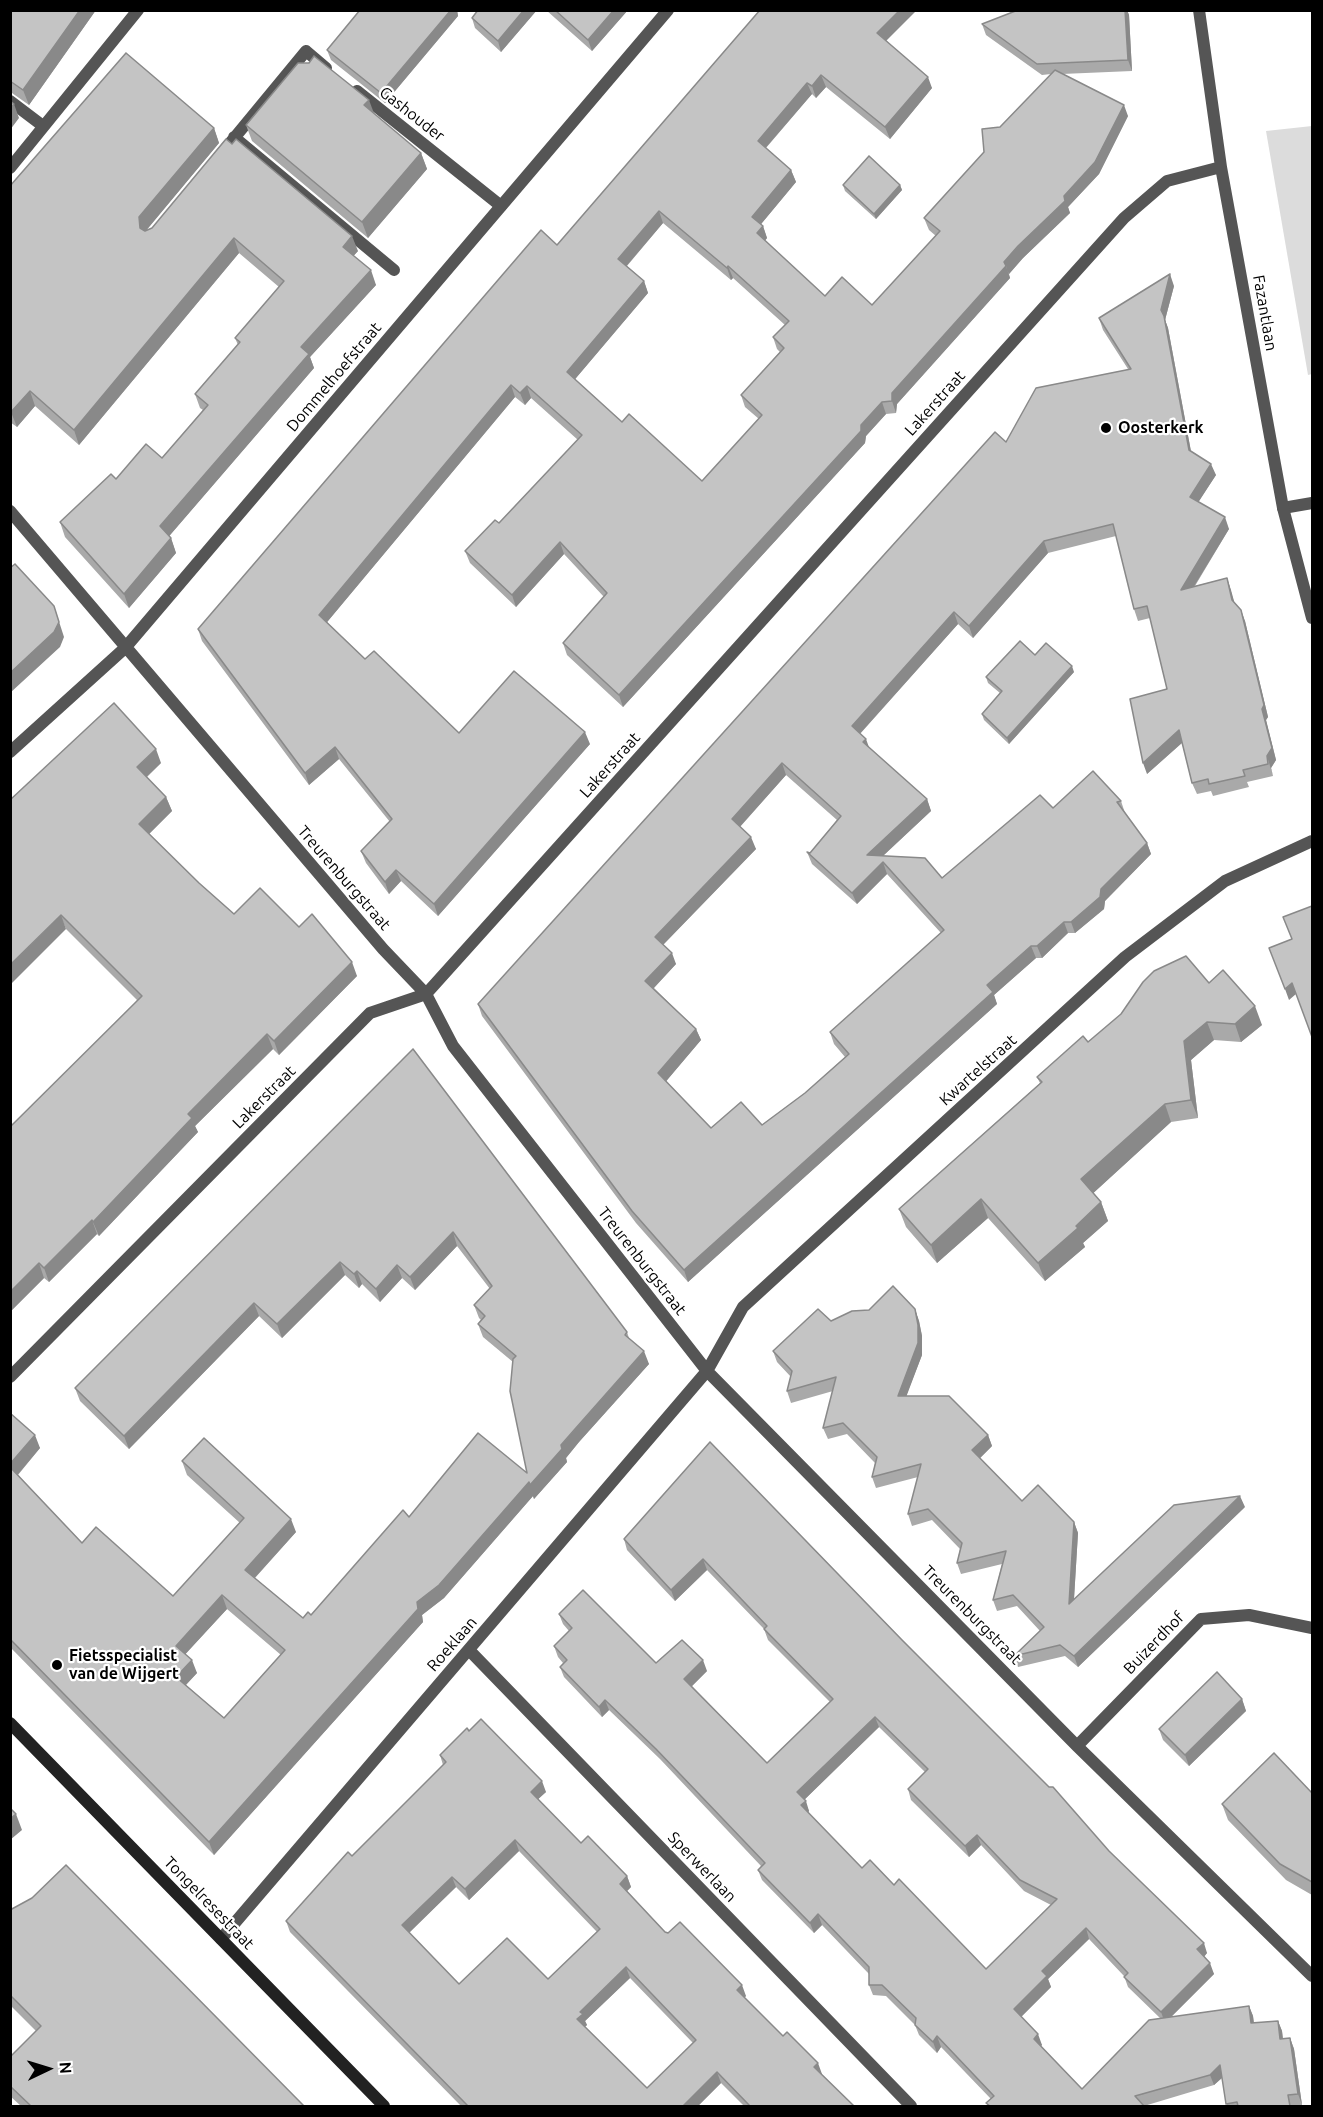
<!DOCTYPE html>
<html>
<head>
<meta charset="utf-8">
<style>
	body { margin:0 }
	#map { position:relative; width:1323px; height:2117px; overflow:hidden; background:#fff; font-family:Ubuntu,sans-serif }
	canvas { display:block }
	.frame { position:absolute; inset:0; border:12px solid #000; pointer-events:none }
	.north { position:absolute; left:18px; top:2039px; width:60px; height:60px; -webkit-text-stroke:4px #fff; paint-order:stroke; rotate:86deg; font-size:16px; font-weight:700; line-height:24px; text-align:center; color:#000 }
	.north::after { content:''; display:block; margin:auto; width:21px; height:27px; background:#000; clip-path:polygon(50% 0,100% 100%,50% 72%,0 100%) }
</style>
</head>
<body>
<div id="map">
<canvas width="1323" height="2117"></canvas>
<div class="frame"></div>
<div class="north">N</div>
</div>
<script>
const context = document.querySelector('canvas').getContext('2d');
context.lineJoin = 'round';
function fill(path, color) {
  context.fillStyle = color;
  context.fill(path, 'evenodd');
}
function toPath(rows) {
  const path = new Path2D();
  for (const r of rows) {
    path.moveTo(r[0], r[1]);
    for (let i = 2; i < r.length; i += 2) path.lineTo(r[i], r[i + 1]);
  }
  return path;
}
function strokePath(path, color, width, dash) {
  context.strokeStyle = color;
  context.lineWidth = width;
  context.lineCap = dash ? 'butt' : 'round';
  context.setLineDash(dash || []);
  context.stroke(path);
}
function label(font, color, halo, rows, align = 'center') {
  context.font = font + ' Ubuntu,sans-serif';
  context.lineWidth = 4.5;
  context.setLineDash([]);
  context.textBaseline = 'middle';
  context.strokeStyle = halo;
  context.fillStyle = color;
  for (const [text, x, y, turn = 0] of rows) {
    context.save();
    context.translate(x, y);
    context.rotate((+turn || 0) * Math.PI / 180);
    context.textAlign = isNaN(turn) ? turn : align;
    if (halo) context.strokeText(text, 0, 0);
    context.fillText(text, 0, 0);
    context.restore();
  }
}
const green = toPath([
	[1312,126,1312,374,1308,375,1266,131]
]);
const lane = toPath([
	[357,91,501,206],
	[10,101,43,126],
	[234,137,394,270],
	[221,154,306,51,326,68],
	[1283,508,1312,503]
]);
const street = toPath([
	[1199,10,1221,167,1283,508,1312,618],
	[10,168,138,10],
	[10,511,383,949,426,994,453,1046,707,1371,1077,1746,1312,1976],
	[10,752,125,648,668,10],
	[10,1377,370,1013,426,994,1124,218,1167,181,1221,167],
	[469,1650,911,2106],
	[1077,1746,1201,1619,1249,1615,1312,1628],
	[221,1939,707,1371,743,1307,1125,957,1225,881,1312,841]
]);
const secondary = toPath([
	[10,1723,384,2106]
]);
const wall = toPath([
	[10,10,96,10,29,105,12,93,10,93],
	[360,10,457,10,458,16,385,103,331,60,327,50],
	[478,10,537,10,501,52,475,28,472,18],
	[546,10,628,10,592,51],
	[760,10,886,40,932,88,890,139,826,87,816,98,812,94,766,148,791,170,796,182,761,224,763,226,767,238,765,241,825,296,872,305,936,236,929,230,924,218,984,152,1000,127,1051,74,1042,75,986,35,982,24,1018,10,1127,10,1129,15,1132,71,1062,74,1128,116,1099,174,1068,207,1070,213,1023,258,1009,274,1010,278,897,404,896,413,886,414,866,436,865,443,623,707,567,655,563,643,604,597,564,554,516,607,470,563,465,551,499,523,578,440,531,398,525,405,515,397,327,622,365,659,459,733,590,744,438,916,401,881,389,894,366,863,361,851,390,822,339,759,309,785,202,641,198,629,557,245],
	[663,223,731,280,733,278,785,325,773,337,777,349,780,352,741,395,745,407,759,419,702,481,622,422,575,379,648,293,644,281,627,266],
	[373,113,421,153,427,169,368,238,252,141,246,125],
	[214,128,219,143,146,230,358,251,353,256,376,285,310,357,314,368,169,536,171,538,176,553,129,608,65,537,60,522,116,479,162,458,203,410,200,408,195,394,238,345,235,338,279,287,239,253,79,445,35,406,17,427,10,422,10,186],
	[843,185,900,185,902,190,876,219,845,191],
	[1174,286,1165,320,1168,328,1191,452,1216,475,1198,502,1229,529,1195,586,1227,578,1234,602,1245,621,1268,717,1266,720,1276,760,1271,768,1273,776,1247,782,1249,787,1213,796,1211,791,1197,794,1192,783,1182,743,1147,774,1167,689,1150,618,1138,621,1134,609,1116,536,1048,553,973,638,958,624,860,734,869,748,927,799,931,811,883,856,942,878,1053,808,1121,801,1125,813,1147,843,1151,854,1105,901,1104,909,1075,933,1068,933,1042,958,1036,958,994,995,997,1004,688,1282,636,1223,482,1016,478,1004,1006,442,1128,369,1103,330,1099,318],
	[786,775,837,820,810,853,807,852,812,864,857,904,887,874,941,933,830,1032,834,1044,845,1057,805,1093,762,1125,711,1128,666,1081,701,1040,696,1029,654,988,676,964,663,945,756,849,740,827],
	[1035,655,1074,672,1009,744,984,720,982,714,1000,693,988,683,986,677],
	[161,763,147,777,166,797,172,811,149,834,199,883,234,914,299,927,357,976,279,1055,273,1049,195,1126,198,1132,99,1236,97,1234,49,1282,44,1278,10,1312,137,1000,66,929,10,800],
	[1209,983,1262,1025,1241,1042,1214,1040,1191,1060,1198,1118,1171,1122,1093,1193,1101,1202,1108,1221,1083,1243,1085,1247,1045,1281,988,1218,937,1263,906,1227,899,1209,1040,1083,1037,1077,1088,1042],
	[413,1049,627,1332,629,1338,649,1364,579,1442,566,1458,567,1462,534,1499,533,1496,444,1598,422,1615,423,1622,214,1855,10,1647,10,1413,40,1448,18,1475,82,1543,173,1596,240,1523,187,1475,182,1461,296,1532,255,1578,303,1618,311,1615,409,1517,527,1473,513,1362,483,1337,478,1324,481,1320,479,1318,474,1305,490,1289,457,1246,415,1290,402,1278,380,1302,362,1284,359,1288,345,1275,282,1338,259,1316,129,1449,80,1401,75,1388],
	[227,1609,281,1655,224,1718,186,1685,197,1673,185,1654],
	[915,1309,919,1321,922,1336,922,1355,906,1396,988,1435,992,1446,980,1458,1022,1501,1074,1522,1078,1533,1074,1599,1245,1507,1078,1667,1065,1656,1018,1667,1014,1656,1040,1631,1017,1606,997,1611,993,1600,1002,1564,961,1574,957,1563,960,1549,932,1520,912,1526,908,1514,918,1477,876,1488,872,1477,875,1463,847,1434,828,1439,823,1428,833,1391,791,1403,787,1391,791,1377,777,1362,773,1351,831,1321],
	[710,1442,1207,1953,1204,1957,1214,1974,1171,2017,1249,2006,1253,2016,1254,2023,1278,2021,1282,2031,1283,2039,1290,2038,1294,2049,1302,2105,1292,2106,1227,2106,1222,2078,1214,2085,1144,2106,988,2106,986,2103,991,2099,941,2047,937,2053,919,2035,915,2025,886,1996,873,1995,869,1985,869,1974,822,1925,814,1933,762,1880,758,1870,761,1866,660,1759,609,1710,602,1717,564,1677,560,1667,563,1663,558,1657,554,1646,569,1631,563,1624,559,1614,656,1663,707,1671,692,1686,767,1763,830,1702,768,1640,764,1629,707,1570,675,1601,627,1550,624,1539],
	[879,1727,925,1772,908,1789,911,1800,969,1857,981,1845,1024,1891,1051,1905,986,1969,894,1885,862,1868,808,1813,809,1811,804,1800],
	[1089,1939,1124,1976,1128,1987,1160,2018,1082,2089,1041,2046,1042,2045,1021,2017,1051,1987,1048,1979],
	[1242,1699,1246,1711,1189,1766,1163,1740,1159,1729],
	[469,1731,546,1792,538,1799,581,1843,627,1876,631,1887,627,1891,665,1932,746,1996,744,1998,854,2106,744,2106,721,2083,698,2106,461,2106,290,1932,286,1921,443,1765,440,1755],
	[519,1851,597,1932,548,1979,459,1984,409,1932,456,1887,469,1900],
	[630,1978,693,2043,647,2088,585,2027,587,2025,585,2021],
	[1312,1793,1312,1895,1286,1880,1228,1820,1222,1804],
	[10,1910,304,2106,21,2106,10,2096,10,2057,36,2031,10,2005]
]);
const shadedWall = toPath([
	[80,10,96,10,29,105,23,90],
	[451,10,457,10,458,16,385,103,381,93],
	[524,10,537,10,501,52,498,41],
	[614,10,628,10,592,51,588,40],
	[900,10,917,10,882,45,877,33],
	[1125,10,1127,10,1129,15,1132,71,1128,60],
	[821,75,826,87,816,98,812,86],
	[928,77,932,88,890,139,885,127],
	[807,83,812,94,762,152,758,141],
	[369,100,375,116,364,105],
	[14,104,19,118,10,130,10,108],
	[1124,105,1128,116,1099,174,1068,207,1070,213,1023,258,1009,274,1004,262,1064,196],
	[214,128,219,143,145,232,140,228,139,217],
	[421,153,427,169,368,238,362,222],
	[791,170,796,182,757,229,752,217],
	[900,185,902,190,876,219,874,214],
	[659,211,663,223,623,270,618,259],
	[763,226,767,238,761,245,757,233],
	[352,236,358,251,349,261,343,247],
	[234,238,239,253,79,445,74,430],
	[728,266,733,278,731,280,727,268],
	[1006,266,1010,278,897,404,896,413,892,401,892,393],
	[371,270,376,285,310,357,314,368,165,541,160,526,301,347],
	[1170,274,1174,286,1165,320,1168,328,1193,462,1189,450,1161,310],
	[644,281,648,293,571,384,567,372],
	[511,385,515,397,323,627,319,615],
	[527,386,531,398,525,405,520,393],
	[30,391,35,406,17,427,11,412],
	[882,402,886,414,866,436,865,443,623,707,619,695],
	[1211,464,1216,475,1194,509,1190,497],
	[1225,517,1229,529,1185,601,1181,590],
	[171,538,176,553,129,608,124,594],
	[1044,541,1048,553,973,638,969,626],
	[560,542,564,554,516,607,512,595],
	[1227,578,1231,590,1237,612,1232,600],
	[54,606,64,637,60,647,10,693,10,673],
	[1241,610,1245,621,1268,717,1266,720,1276,760,1271,768,1273,776,1267,756,1262,709],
	[954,612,958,624,856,738,852,726],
	[1072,666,1074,672,1009,744,1007,738],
	[1179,730,1184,741,1147,774,1143,763],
	[585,732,590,744,438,916,434,904],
	[866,739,870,750,863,742],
	[335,747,339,759,309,785,305,773],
	[156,749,161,763,142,781,137,767],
	[782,763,786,775,736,831,732,819],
	[166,797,172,811,145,838,139,824],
	[927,799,931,811,871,867,867,855],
	[751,837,756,849,659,949,655,937],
	[1147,843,1151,854,1105,901,1104,909,1075,933,1071,922,1101,889],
	[883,862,887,874,857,904,852,893],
	[396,870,401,881,389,894,385,882],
	[61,915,66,929,10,985,10,965],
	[1064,922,1068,933,1042,958,1037,946],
	[1031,946,1036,958,994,995,997,1004,688,1282,684,1270,987,985],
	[672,953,676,964,650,992,645,981],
	[352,962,357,976,279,1055,274,1041],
	[1292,983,1296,994,1289,1000,1285,989],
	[1255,1006,1262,1025,1241,1042,1235,1024],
	[1207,1022,1214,1040,1191,1060,1198,1118,1191,1100,1184,1041],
	[696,1029,701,1040,663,1085,658,1073],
	[267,1034,273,1049,195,1126,198,1132,99,1236,93,1222,188,1114],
	[1165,1104,1171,1122,1088,1198,1081,1179],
	[981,1199,988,1218,937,1263,931,1245],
	[1101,1202,1108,1221,1083,1243,1085,1247,1045,1281,1038,1263,1076,1226],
	[92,1220,97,1234,49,1282,44,1268],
	[453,1232,457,1246,415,1290,410,1277],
	[340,1262,345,1275,282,1338,277,1324],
	[39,1263,44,1278,10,1312,10,1292],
	[397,1265,402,1278,380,1302,376,1289],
	[357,1271,362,1284,359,1288,354,1274],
	[254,1303,259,1316,129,1449,124,1436],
	[915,1309,919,1321,922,1336,922,1355,902,1408,898,1396],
	[644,1351,649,1364,579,1442,566,1458,567,1462,534,1499,533,1496,444,1598,422,1615,423,1622,214,1855,209,1842,417,1602,529,1482],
	[35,1435,40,1448,14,1479,10,1470,10,1464],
	[988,1435,992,1446,977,1461,972,1450],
	[1240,1496,1245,1507,1078,1667,1074,1656],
	[291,1519,296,1532,250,1583,245,1570],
	[1074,1522,1078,1533,1073,1615,1069,1604],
	[703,1559,707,1570,675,1601,671,1590],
	[222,1595,227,1609,181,1659,176,1646],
	[192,1660,197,1673,181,1690,176,1677],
	[703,1660,707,1671,688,1690,684,1679],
	[1242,1699,1246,1711,1189,1766,1185,1755],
	[605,1700,609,1710,602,1717,599,1707],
	[875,1717,879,1727,801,1803,797,1792],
	[542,1781,546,1792,535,1802,531,1792],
	[806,1801,809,1811,805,1816,801,1805],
	[16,1814,22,1830,10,1840,10,1819],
	[977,1835,981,1845,969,1857,965,1846],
	[515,1840,519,1851,469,1900,465,1889],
	[627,1876,631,1887,624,1894,620,1884],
	[452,1877,456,1887,406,1936,402,1925],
	[818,1914,822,1925,814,1933,810,1923],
	[1086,1928,1089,1939,1048,1979,1051,1987,1018,2020,1014,2009,1042,1971],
	[1204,1943,1207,1953,1201,1960,1197,1949],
	[1210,1963,1214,1974,1165,2023,1161,2012],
	[626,1967,630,1978,585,2021,587,2025,581,2030,577,2019,580,2012],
	[742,1985,746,1996,741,2001,737,1990],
	[1249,2006,1253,2016,1255,2034,1251,2023],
	[1278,2021,1282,2031,1284,2050,1280,2039],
	[1038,2034,1042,2045,1038,2049,1034,2039],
	[937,2036,941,2047,937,2053,933,2042],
	[1290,2038,1294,2049,1302,2105,1298,2094],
	[818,2063,822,2074,818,2078,814,2067],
	[1220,2065,1224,2076,1214,2085,1210,2075],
	[717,2072,721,2083,698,2106,683,2106]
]);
const building = toPath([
	[10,10,80,10,23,90,10,81,10,10],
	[360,10,451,10,381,93,327,50,360,10],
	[478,10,524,10,498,41,472,18,478,10],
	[555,10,614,10,588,40,555,10],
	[760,10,900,10,877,33,928,77,885,127,821,75,812,86,807,83,758,141,791,170,752,217,763,226,757,233,825,296,842,277,872,305,940,231,924,218,984,152,982,129,1000,127,1055,70,1124,105,1095,162,1064,196,1065,201,1018,246,1004,262,1006,266,892,393,892,401,882,402,861,425,861,431,619,695,563,643,607,593,560,542,512,595,465,551,495,520,499,523,582,435,527,386,520,393,511,385,319,615,365,659,374,651,459,733,514,671,585,732,434,904,396,870,385,882,361,851,392,819,335,747,305,773,198,629,541,230,557,245,760,10],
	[659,211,727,268,728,266,789,321,773,337,784,348,741,395,762,415,702,481,629,414,622,422,567,372,644,281,618,259,659,211],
	[1018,10,1125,10,1128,60,1037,64,982,24,1018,10],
	[126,53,214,128,139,217,140,228,145,231,152,228,226,139,232,144,236,139,352,236,343,247,371,270,301,347,309,354,160,526,171,538,124,594,60,522,111,474,116,479,146,444,162,458,208,405,195,394,240,342,235,338,284,281,234,238,74,430,30,391,11,412,10,412,10,186,126,53],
	[314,56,369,100,364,105,421,153,362,222,246,125,298,63,309,63,314,56],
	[10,101,14,104,10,108,10,101],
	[869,156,900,185,874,214,843,185,869,156],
	[1170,274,1161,310,1164,316,1189,450,1211,464,1190,497,1225,517,1181,590,1227,578,1232,600,1241,610,1264,705,1262,709,1272,748,1267,756,1268,764,1243,770,1245,776,1209,784,1208,779,1192,783,1179,730,1143,763,1130,699,1167,689,1147,606,1134,609,1113,524,1044,541,969,626,954,612,852,726,866,739,863,742,927,799,867,855,925,858,942,878,1040,795,1053,808,1093,771,1121,801,1117,802,1147,843,1101,889,1100,897,1071,922,1064,922,1037,946,1031,946,987,985,993,992,684,1270,632,1211,478,1004,995,432,1006,442,1036,388,1131,369,1099,318,1170,274],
	[782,763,841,816,810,853,807,852,852,893,883,862,944,930,830,1032,849,1054,805,1093,762,1125,741,1102,711,1128,658,1073,696,1029,645,981,672,953,655,937,751,837,732,819,782,763],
	[15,564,54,606,59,622,54,632,10,673,10,568,15,564],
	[1020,641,1035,655,1046,643,1072,666,1007,738,982,714,1002,691,986,677,1020,641],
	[114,703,156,749,137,767,166,797,139,824,199,883,234,914,260,888,299,927,312,914,352,962,274,1041,267,1034,188,1114,192,1118,93,1222,92,1220,44,1268,39,1263,10,1292,10,1127,142,996,61,915,10,965,10,800,114,703],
	[1312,906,1312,1037,1292,983,1285,989,1269,948,1292,939,1283,917,1312,906],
	[1186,956,1209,983,1223,970,1255,1006,1235,1024,1207,1022,1184,1041,1191,1100,1165,1104,1081,1179,1101,1202,1076,1226,1078,1228,1038,1263,981,1199,931,1245,899,1209,1042,1082,1037,1077,1083,1036,1088,1042,1121,1014,1143,982,1154,971,1186,956],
	[413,1049,627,1332,625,1335,644,1351,575,1429,561,1445,562,1449,530,1485,529,1482,439,1585,417,1602,418,1609,209,1842,10,1639,10,1467,82,1543,96,1527,173,1596,244,1518,182,1461,204,1438,291,1519,245,1570,303,1618,308,1612,311,1615,403,1510,409,1517,478,1433,527,1473,510,1391,513,1359,516,1356,478,1324,485,1316,474,1305,492,1286,453,1232,410,1277,397,1265,376,1289,357,1271,354,1274,340,1262,277,1324,254,1303,124,1436,75,1388,413,1049],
	[222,1595,285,1650,224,1718,176,1677,192,1660,176,1646,222,1595],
	[893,1286,915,1309,918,1325,918,1343,898,1396,949,1396,988,1435,972,1450,1022,1501,1038,1485,1074,1522,1069,1604,1174,1505,1240,1496,1074,1656,1060,1645,1014,1656,1044,1627,1013,1595,993,1600,1006,1551,957,1563,962,1543,928,1509,908,1514,921,1464,872,1477,877,1457,843,1423,823,1428,836,1377,787,1391,792,1371,773,1351,818,1309,831,1321,852,1311,869,1310,893,1286],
	[10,1413,35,1435,10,1464,10,1413],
	[710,1442,902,1640,1049,1787,1053,1787,1109,1851,1204,1943,1197,1949,1210,1963,1161,2012,1124,1977,1128,1973,1086,1928,1042,1971,1047,1976,1014,2009,1038,2034,1034,2039,1082,2089,1149,2020,1249,2006,1251,2023,1278,2021,1280,2039,1290,2038,1298,2094,1288,2095,1290,2106,1238,2106,1237,2102,1226,2104,1220,2065,1210,2075,1135,2096,1144,2106,990,2106,986,2103,994,2096,937,2036,933,2042,915,2025,916,2018,882,1985,869,1985,869,1967,818,1914,810,1923,758,1870,765,1863,656,1749,605,1700,599,1707,560,1667,567,1660,554,1646,572,1628,559,1614,583,1590,656,1663,682,1640,703,1660,684,1679,767,1763,833,1699,764,1629,767,1626,703,1559,671,1590,624,1539,710,1442],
	[875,1717,928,1769,908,1789,965,1846,977,1835,1020,1880,1057,1899,986,1969,899,1879,894,1885,870,1860,862,1868,801,1805,806,1801,797,1792,875,1717],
	[1217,1672,1242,1699,1185,1755,1159,1729,1217,1672],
	[481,1719,542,1781,531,1792,581,1843,588,1836,627,1876,620,1884,665,1932,668,1933,680,1922,742,1985,737,1990,783,2036,787,2032,818,2063,814,2067,854,2106,750,2106,717,2072,683,2106,468,2106,286,1921,348,1852,352,1856,446,1762,440,1755,467,1728,469,1731,481,1719],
	[515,1840,600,1929,548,1979,507,1938,459,1984,402,1925,452,1877,465,1889,515,1840],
	[626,1967,696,2040,647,2088,577,2019,583,2014,580,2012,626,1967],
	[1274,1753,1312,1793,1312,1882,1280,1864,1222,1804,1274,1753],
	[10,1808,16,1814,10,1819,10,1808],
	[66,1865,304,2106,31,2106,10,2086,10,2057,41,2026,10,1995,10,1910,32,1898,66,1865]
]);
const markers = [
	[1106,428,6,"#000"],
	[57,1665,6,"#000"]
];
const streetNames = [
	["Gashouder",412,114,38],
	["Fazantlaan",1265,313,80],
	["Dommelhoefstraat",334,377,-50],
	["Lakerstraat",935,403,-48],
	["Lakerstraat",610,765,-48],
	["Treurenburgstraat",344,878,49],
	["Kwartelstraat",978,1070,-42],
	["Lakerstraat",264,1097,-45],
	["Treurenburgstraat",642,1261,52],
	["Treurenburgstraat",972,1615,45],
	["Buizerdhof",1154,1643,-46],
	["Roeklaan",452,1644,-49],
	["Sperwerlaan",702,1867,46],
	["Tongelresestraat",209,1903,46]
];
const poiNames = [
	["Oosterkerk",1118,428],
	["Fietsspecialist",69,1656],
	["van de Wijgert",69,1674]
];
fill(green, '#dcdcdc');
strokePath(lane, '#555', 12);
strokePath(street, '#555', 12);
strokePath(secondary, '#222', 12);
fill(wall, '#a9a9a9');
fill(shadedWall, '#898989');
fill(building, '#c4c4c4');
strokePath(building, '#898989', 1.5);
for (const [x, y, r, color] of markers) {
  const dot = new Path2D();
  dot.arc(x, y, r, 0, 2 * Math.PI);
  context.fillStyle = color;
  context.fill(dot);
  strokePath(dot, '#fff', 2);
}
label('16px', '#000', '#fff', streetNames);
label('bold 16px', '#000', '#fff', poiNames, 'left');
</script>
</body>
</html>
